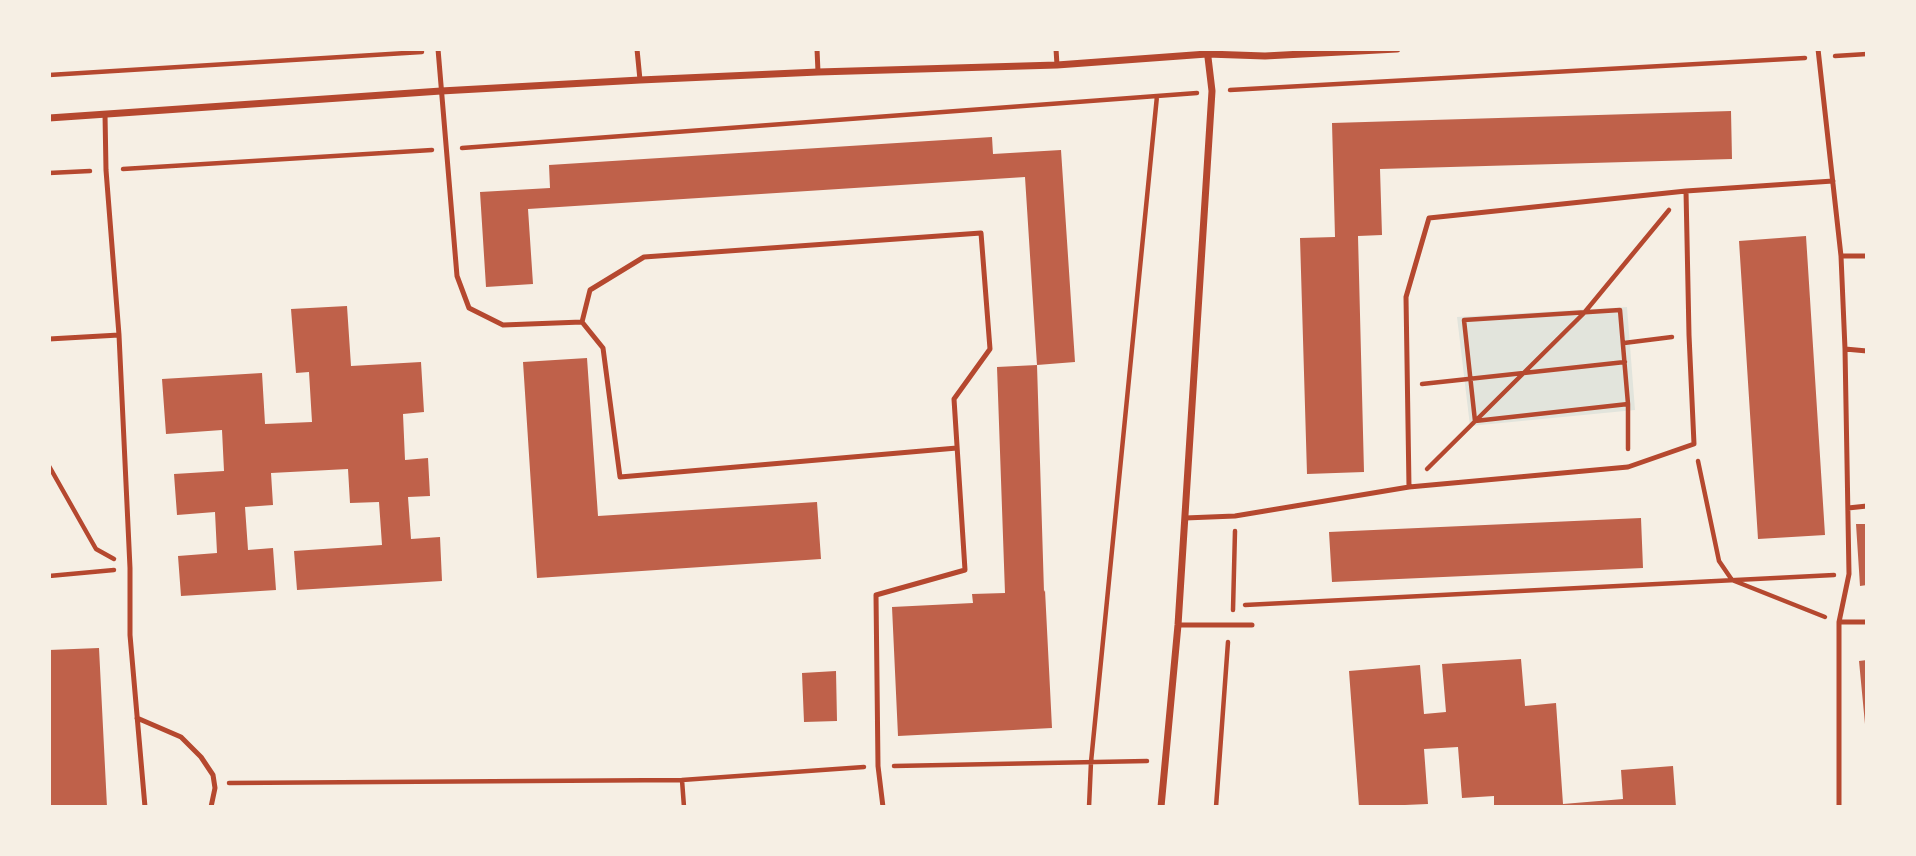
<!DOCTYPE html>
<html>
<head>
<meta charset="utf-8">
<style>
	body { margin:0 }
	#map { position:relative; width:1916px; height:856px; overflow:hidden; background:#f6efe4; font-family:"Noto Serif",serif }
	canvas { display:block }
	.frame { position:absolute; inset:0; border:51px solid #f6efe4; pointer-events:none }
</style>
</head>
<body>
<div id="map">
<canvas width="1916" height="856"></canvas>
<div class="frame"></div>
</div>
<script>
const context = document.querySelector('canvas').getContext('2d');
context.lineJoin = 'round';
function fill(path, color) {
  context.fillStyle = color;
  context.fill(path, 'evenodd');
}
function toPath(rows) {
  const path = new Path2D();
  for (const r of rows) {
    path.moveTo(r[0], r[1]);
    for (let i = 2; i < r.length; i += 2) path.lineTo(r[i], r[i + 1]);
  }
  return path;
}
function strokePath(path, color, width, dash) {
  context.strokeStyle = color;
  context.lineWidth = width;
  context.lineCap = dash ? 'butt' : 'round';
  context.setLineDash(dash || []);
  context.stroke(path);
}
const green = toPath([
	[1627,307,1635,410,1470,426,1457,317]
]);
const building = toPath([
	[1731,111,1732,159,1380,169,1382,235,1358,236,1364,472,1307,474,1300,238,1335,237,1332,123],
	[992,137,993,154,1061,150,1075,362,1037,365,1025,177,528,209,533,284,486,287,480,192,550,188,549,165],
	[1806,236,1825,535,1758,539,1739,241],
	[347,306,351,366,421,362,424,412,403,414,405,460,428,458,430,496,408,497,411,539,440,537,442,581,297,590,294,551,382,545,379,502,350,503,348,469,271,473,273,505,245,507,248,550,273,548,276,590,181,596,178,556,217,553,215,512,177,515,174,474,224,471,222,430,166,434,162,379,262,373,265,424,312,422,309,372,296,373,291,309],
	[587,358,598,516,817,502,821,559,537,578,523,362],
	[1037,365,1044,592,1045,590,1052,728,898,736,892,607,973,603,972,594,1005,593,997,367],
	[1641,518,1643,568,1332,582,1329,532],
	[1856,524,1867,524,1867,585,1860,586],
	[99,648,107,807,49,807,49,650],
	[1521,659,1525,706,1556,703,1563,804,1623,799,1621,770,1673,766,1676,807,1494,807,1494,796,1462,798,1458,747,1424,749,1428,804,1359,807,1349,671,1420,665,1424,714,1446,712,1442,664],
	[1867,660,1867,723,1865,724,1859,661],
	[836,671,837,721,804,722,802,673]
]);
const path = toPath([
	[1835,56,1867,54],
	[49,75,422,52],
	[1230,90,1805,58],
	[462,148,1197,93],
	[123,169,432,150],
	[49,173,90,171],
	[1624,343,1672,337],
	[1422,384,1625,362],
	[1628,404,1475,421,1464,320,1620,310,1628,404,1628,449],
	[1698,461,1719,561,1732,580,1825,617],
	[49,466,96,549,114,559],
	[1427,469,1584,313,1669,210],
	[49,576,114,570],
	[1245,605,1834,575],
	[1233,610,1235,531],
	[894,766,1147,761],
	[682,780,684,807],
	[229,783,682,780,864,767],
	[1089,807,1091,762,1157,96],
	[1216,807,1228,642]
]);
const service = toPath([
	[438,49,457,276,469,308,503,325,582,322,603,348,620,477,957,448],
	[637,49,640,80],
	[817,49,818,72],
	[1056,49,1057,65],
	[1818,49,1841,256,1845,349,1849,574,1839,622,1839,807],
	[105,114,106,170,119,335,130,568,130,635,145,807],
	[1841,256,1867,256],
	[582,322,590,290,644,257,981,233,990,349,954,399,965,570,876,595,878,766,883,807],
	[49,339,119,335],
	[1845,349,1867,351],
	[1409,487,1406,297,1429,218,1686,191],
	[1848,508,1867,506],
	[1185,518,1235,516,1409,487,1628,467,1694,444,1689,335,1686,191,1833,181],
	[1839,622,1867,622],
	[1178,625,1252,625],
	[137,718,181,737,201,757,213,775,215,788,211,807]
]);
const minor = toPath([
	[49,118,441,91,640,80,818,72,1057,65,1207,54,1265,56,1397,49],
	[1161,807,1178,625,1212,91,1207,49]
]);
fill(green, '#e2e4dc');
fill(building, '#bf614a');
strokePath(path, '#b5482f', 4.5);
strokePath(service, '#b5482f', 5);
strokePath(minor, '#b5482f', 7);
</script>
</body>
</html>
